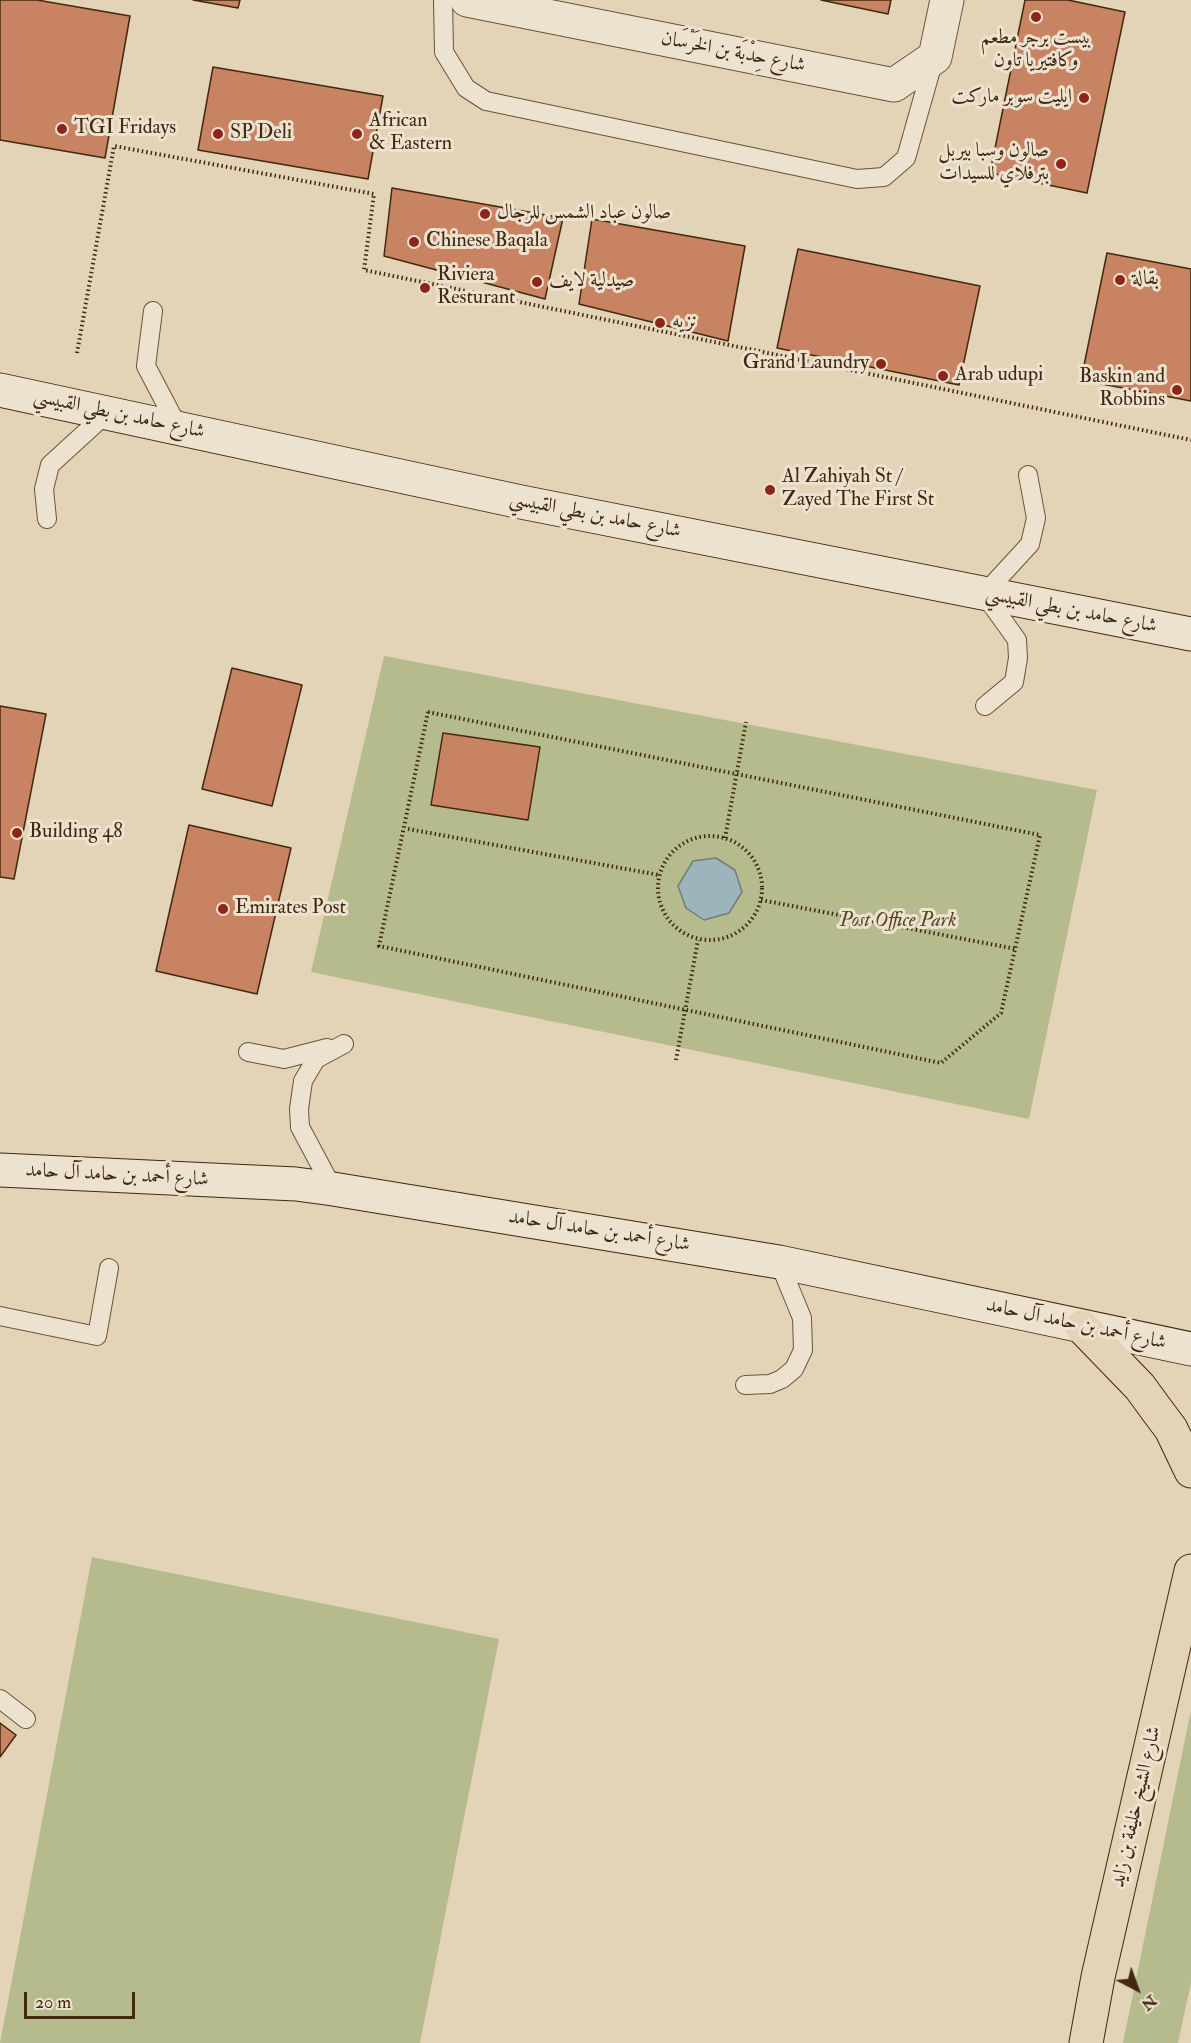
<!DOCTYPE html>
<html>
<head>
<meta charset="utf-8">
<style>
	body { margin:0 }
	#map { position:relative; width:1191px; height:2043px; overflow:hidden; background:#e3d3b7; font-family:"IM FELL Double Pica",serif }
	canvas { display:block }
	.north { position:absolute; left:1107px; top:1959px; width:60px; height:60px; -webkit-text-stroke:4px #ede2d0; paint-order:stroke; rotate:139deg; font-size:16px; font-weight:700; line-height:24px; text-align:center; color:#40290e }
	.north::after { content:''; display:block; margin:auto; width:21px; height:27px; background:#40290e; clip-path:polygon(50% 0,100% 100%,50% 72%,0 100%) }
	.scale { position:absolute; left:24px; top:1992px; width:111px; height:27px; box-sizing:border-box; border:3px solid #40290e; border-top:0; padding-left:8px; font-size:18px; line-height:21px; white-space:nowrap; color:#40290e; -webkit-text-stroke:4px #ede2d0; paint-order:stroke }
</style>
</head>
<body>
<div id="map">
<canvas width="1191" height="2043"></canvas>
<div class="north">N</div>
<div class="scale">20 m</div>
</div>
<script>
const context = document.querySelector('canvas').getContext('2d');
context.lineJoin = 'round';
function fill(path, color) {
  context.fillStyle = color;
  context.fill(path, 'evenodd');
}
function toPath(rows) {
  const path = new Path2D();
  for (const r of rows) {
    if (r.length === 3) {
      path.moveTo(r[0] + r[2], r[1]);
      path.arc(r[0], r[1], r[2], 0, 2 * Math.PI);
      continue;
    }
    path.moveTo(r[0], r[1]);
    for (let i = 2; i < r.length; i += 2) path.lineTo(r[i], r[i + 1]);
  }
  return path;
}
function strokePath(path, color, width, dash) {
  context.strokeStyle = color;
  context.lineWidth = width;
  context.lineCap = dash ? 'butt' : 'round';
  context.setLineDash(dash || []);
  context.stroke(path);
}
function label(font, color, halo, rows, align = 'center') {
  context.font = font + ' "IM FELL Double Pica",Amiri,serif';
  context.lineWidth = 6;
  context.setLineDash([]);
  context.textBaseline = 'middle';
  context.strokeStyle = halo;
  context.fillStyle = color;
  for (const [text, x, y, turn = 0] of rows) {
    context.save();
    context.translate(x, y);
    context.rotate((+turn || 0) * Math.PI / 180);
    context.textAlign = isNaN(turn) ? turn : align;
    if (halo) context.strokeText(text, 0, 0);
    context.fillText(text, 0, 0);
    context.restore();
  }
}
const green = toPath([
	[384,656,1097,790,1029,1119,311,972],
	[92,1557,499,1639,420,2043,0,2043],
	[1191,1710,1191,1983,1178,2043,1123,2043]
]);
const water = toPath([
	[716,858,735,870,742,892,729,913,704,920,686,908,678,886,693,861,716,858]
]);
const building = toPath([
	[0,0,37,0,130,16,105,158,0,140,0,0],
	[193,0,240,0,238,8,193,0],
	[821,0,891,0,888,14,821,0],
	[1025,0,1068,0,1125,12,1087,193,990,173,1025,0],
	[213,67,383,96,368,179,198,150,213,67],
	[392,188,563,218,545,299,384,256,392,188],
	[592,219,745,246,728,341,579,304,592,219],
	[798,249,980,286,959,385,777,348,798,249],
	[1107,253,1191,269,1191,401,1081,380,1107,253],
	[232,668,302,685,272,806,202,789,232,668],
	[0,706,46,714,14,879,0,877,0,706],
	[443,733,540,747,528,820,431,805,443,733],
	[189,825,291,848,257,994,156,971,189,825],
	[0,1723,16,1735,0,1757,0,1723]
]);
const path = toPath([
	[77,353,114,146,374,194,364,270,1191,440],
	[428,712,1040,835,1001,1013,941,1063,379,946,428,712],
	[408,829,659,875],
	[710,888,52],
	[725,838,746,722],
	[761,900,1016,949],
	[676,1060,698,940]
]);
const service = toPath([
	[443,0,444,52,466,88,486,101,857,179,884,177,906,158,934,59],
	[153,311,146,366,178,427],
	[47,519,44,489,50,465,108,412],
	[985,706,1014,682,1018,658,1017,640,984,594,1030,544,1036,518,1028,475],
	[248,1052,284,1059,327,1048],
	[333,1189,300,1127,299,1109,303,1081,316,1059,344,1044],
	[0,1316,97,1336,109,1268],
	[745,1385,770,1384,782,1379,794,1369,803,1350,802,1318,779,1262],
	[0,1699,26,1719]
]);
const minor = toPath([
	[467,0,894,85,935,57,947,0]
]);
const secondary = toPath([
	[0,390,521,502,1191,634],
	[0,1170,296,1184,333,1189,779,1262,1191,1349]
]);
const primary = toPath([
	[1082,1327,1140,1387,1156,1409,1171,1429,1191,1471],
	[1086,2043,1098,1977,1191,1571]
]);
const markers = [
	[1036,17,6,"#8f2418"],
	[1084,98,6,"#8f2418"],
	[62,129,6,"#8f2418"],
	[218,134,6,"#8f2418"],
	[357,134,6,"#8f2418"],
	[1061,164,6,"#8f2418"],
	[485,214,6,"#8f2418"],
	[414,242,6,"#8f2418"],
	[1120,280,6,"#8f2418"],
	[537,282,6,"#8f2418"],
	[425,288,6,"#8f2418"],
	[660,323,6,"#8f2418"],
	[881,364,6,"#8f2418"],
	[943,376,6,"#8f2418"],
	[1177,390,6,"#8f2418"],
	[770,490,6,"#8f2418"],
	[17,833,6,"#8f2418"],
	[223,909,6,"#8f2418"]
];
const poiNames = [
	["بيست برجر مطعم",1036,39,"center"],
	["وكافتيريا تاون",1036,62,"center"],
	["ايليت سوبر ماركت",1072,98,"right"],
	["African",369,122],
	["& Eastern",369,145],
	["TGI Fridays",74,129],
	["SP Deli",230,134],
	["صالون وسبا بيربل",1049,152,"right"],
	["بترفلاي للسيدات",1049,175,"right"],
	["صالون عباد الشمس للرجال",497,214],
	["Chinese Baqala",426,242],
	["Riviera",437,276],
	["Resturant",437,299],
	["بقالة",1132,280],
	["صيدلية لايف",549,282],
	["نزيه",672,323],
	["Grand Laundry",869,364,"right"],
	["Arab udupi",955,376],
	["Baskin and",1165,378,"right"],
	["Robbins",1165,401,"right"],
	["Al Zahiyah St /",782,478],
	["Zayed The First St",782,501],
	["Building 48",29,833],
	["Emirates Post",235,909]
];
const streetNames = [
	["شارع حِدْبَة بن الخَرْسَان",733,53,11],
	["شارع حامد بن بطي القبيسي",119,415,12],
	["شارع حامد بن بطي القبيسي",595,516,11],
	["شارع حامد بن بطي القبيسي",1071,611,11],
	["شارع أحمد بن حامد آل حامد",117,1176,3],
	["شارع أحمد بن حامد آل حامد",599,1232,9],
	["شارع أحمد بن حامد آل حامد",1076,1325,12],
	["شارع الشيخ خليفة بن زايد",1137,1807,-77]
];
const parkNames = [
	["Post Office Park",898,922]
];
fill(green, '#b6bb8d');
fill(water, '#9cb4bb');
strokePath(water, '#777c76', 1.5);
fill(building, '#c88363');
strokePath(building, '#40290e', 1.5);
strokePath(service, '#695438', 20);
strokePath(minor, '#695438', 35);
strokePath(secondary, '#40290e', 35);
strokePath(primary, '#40290e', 35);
strokePath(path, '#40290e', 4, [1.5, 3]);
strokePath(service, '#ede2d0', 18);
strokePath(minor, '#ede2d0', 33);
strokePath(secondary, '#ede2d0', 33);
strokePath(primary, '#e3d3b7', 33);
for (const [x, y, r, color] of markers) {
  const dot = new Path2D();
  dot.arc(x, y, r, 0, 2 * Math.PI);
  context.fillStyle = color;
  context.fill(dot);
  strokePath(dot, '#ede2d0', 2);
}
label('20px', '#40290e', '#ede2d0', poiNames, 'left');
label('20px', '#40290e', '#ede2d0', streetNames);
label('italic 20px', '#584627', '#ede2d0', parkNames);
</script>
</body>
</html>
